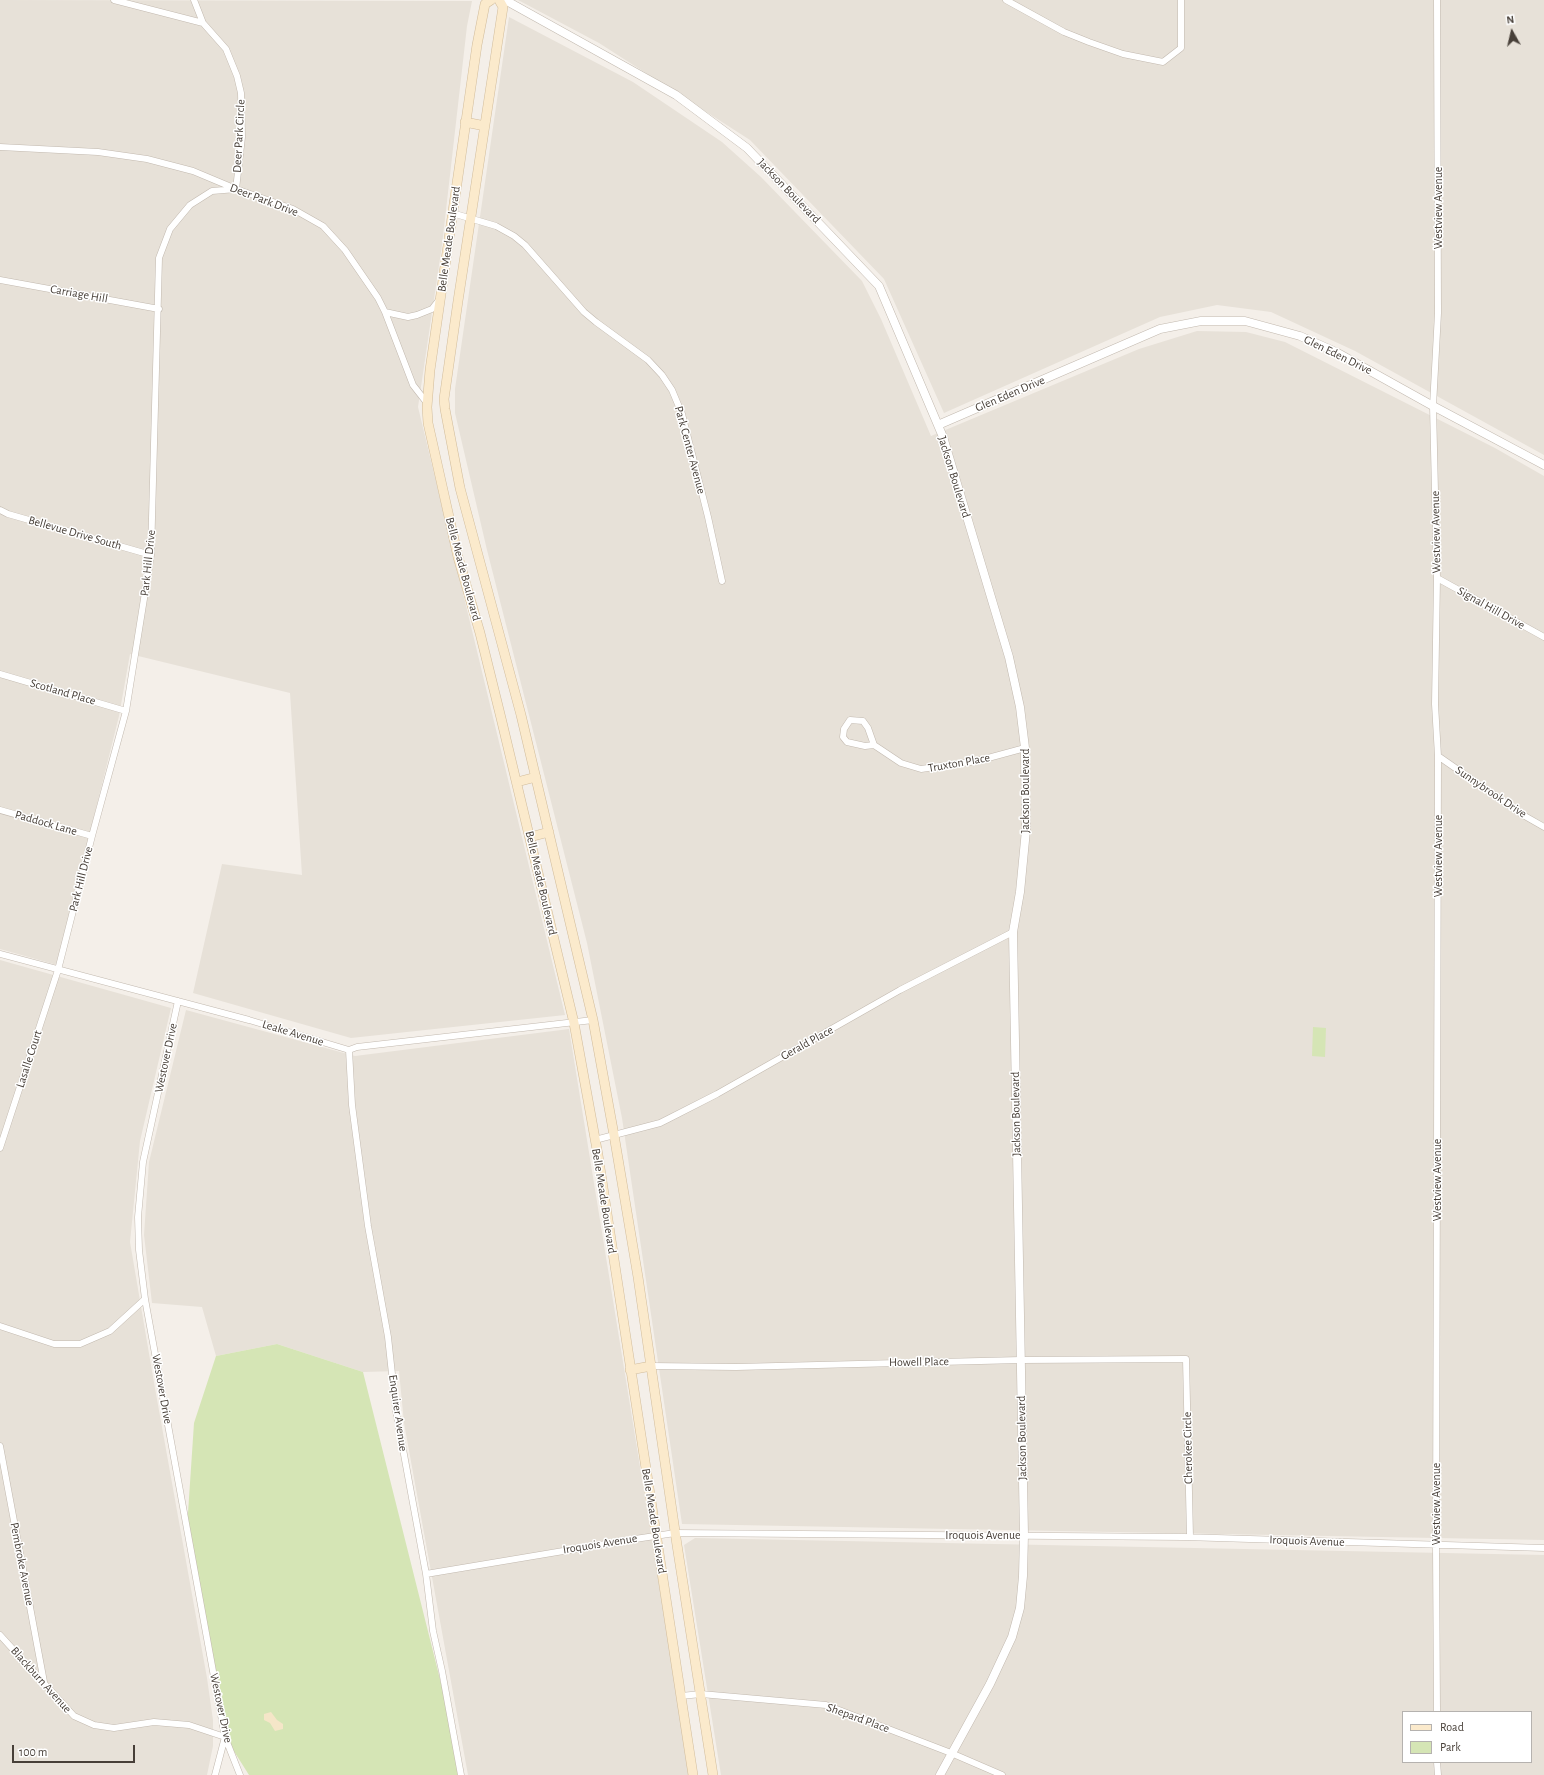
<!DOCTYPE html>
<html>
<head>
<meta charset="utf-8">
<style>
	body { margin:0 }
	#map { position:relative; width:1544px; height:1775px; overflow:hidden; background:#f4efe9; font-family:"Alegreya Sans",sans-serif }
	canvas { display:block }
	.legend { position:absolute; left:1402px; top:1711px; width:130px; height:52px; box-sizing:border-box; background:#fff; border:1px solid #b5b2af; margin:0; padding:5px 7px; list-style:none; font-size:12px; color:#473f38 }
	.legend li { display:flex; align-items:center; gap:8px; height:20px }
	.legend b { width:20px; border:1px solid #b5b2af }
	.north { position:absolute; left:1492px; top:12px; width:40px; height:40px; -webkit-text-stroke:3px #fff; paint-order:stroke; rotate:352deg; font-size:11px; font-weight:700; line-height:16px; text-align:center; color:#473f38 }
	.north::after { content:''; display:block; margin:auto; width:14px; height:18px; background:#473f38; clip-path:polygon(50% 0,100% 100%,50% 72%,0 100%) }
	.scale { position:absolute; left:12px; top:1745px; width:123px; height:18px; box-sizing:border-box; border:2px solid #473f38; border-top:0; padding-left:5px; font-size:12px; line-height:14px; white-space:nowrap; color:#473f38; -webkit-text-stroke:3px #fff; paint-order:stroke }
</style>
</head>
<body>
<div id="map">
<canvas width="1544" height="1775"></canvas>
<ul class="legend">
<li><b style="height:5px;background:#fbeacc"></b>Road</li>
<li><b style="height:11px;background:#d5e5b5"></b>Park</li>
</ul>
<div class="north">N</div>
<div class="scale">100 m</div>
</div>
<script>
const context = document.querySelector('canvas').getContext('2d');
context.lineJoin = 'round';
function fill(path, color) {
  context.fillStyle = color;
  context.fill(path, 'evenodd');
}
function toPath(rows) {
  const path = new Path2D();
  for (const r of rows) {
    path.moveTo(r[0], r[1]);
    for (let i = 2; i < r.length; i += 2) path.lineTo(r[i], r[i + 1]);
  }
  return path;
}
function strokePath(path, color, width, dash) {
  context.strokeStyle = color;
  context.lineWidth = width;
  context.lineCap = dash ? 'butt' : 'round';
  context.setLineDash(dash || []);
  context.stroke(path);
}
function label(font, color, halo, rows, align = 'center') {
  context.font = font + ' "Alegreya Sans",sans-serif';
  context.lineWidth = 3;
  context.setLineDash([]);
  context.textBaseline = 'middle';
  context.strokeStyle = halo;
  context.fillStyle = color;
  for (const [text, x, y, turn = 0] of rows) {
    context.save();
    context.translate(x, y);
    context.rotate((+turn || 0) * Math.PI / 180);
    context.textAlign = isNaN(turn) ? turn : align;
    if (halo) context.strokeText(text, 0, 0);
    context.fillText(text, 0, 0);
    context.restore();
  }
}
const residential = toPath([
	[0,0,472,1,467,26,442,245,418,407,565,1015,351,1038,193,993,222,864,302,875,290,693,130,654,119,716,57,965,0,949],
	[518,0,1544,0,1544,455,1355,351,1271,312,1217,305,1160,317,944,413,884,279,750,140,599,43],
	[509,17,633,82,722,142,761,177,862,281,881,319,931,436,1139,349,1197,331,1246,332,1285,342,1495,448,1544,476,1544,1540,682,1524,622,1118,587,943,487,550,455,413,455,389],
	[0,960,171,1008,140,1141,130,1242,153,1377,207,1678,213,1720,213,1746,207,1775,0,1775],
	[186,1010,355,1056,569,1029,690,1775,468,1775,404,1423,399,1371,363,1372,277,1344,216,1356,202,1307,152,1303,144,1235,149,1162],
	[695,1538,1544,1555,1544,1775,721,1775,684,1545],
	[1403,1712,1531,1712,1531,1762,1403,1762]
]);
const green = toPath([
	[1313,1027,1326,1028,1325,1057,1312,1056],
	[277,1344,363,1372,464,1775,249,1775,225,1737,187,1528,194,1423,216,1356]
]);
const sand = toPath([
	[271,1712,277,1720,283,1724,283,1729,275,1731,270,1723,264,1720,264,1714]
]);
const minor = toPath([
	[194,0,203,23],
	[1006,0,1064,32,1089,42,1123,54,1163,62,1181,48,1181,0],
	[1437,0,1438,313,1433,406,1437,578,1435,704,1438,756,1436,1545,1437,1712],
	[0,147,98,152,147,159,193,171,236,189,293,209,323,226,345,250,378,298,385,312,413,385,427,403],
	[452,213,496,226,514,236,525,245,584,312,596,322,648,360,662,375,672,390,682,414,708,517,722,581],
	[0,280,159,309],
	[385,312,408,317,417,315,432,309,439,300],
	[0,510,8,514,151,555],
	[1437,578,1544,637],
	[0,674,126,711],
	[874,745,868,728,863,721,850,720,844,729,843,737,847,742,865,746,874,745,901,763,921,769,977,761,1025,748],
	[1438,756,1523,815,1544,827],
	[0,810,92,836],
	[0,954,249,1020,349,1050,357,1047,593,1020],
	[178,1001,143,1162,138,1217,139,1250,145,1299,225,1737,240,1775],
	[349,1050,352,1105,368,1226,388,1337,396,1411,426,1574,433,1631,442,1671,461,1775],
	[595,1140,660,1123,668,1119,717,1094,900,990,1013,932],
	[0,1148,58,970,92,836,126,711,151,555,159,258,170,229,190,205,212,191,236,189,242,137,241,93,237,76,226,49,203,23,114,0],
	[0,1326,54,1344,80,1344,110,1331,145,1299],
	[651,1366,736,1367,1021,1360,1186,1359,1190,1537],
	[0,1446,44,1682],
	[426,1574,635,1539,675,1533,1184,1537,1544,1548],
	[0,1635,74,1716,94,1725,114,1728,154,1722,189,1725,225,1737,215,1775],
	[681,1696,701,1694,826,1705,951,1753,1002,1775],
	[1437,1762,1438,1775]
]);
const tertiary = toPath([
	[505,0,676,95,747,148,879,286,943,437,1009,657,1020,707,1025,748,1026,830,1020,892,1013,932,1024,1535,1023,1576,1020,1608,1012,1637,990,1684,940,1775],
	[938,425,1160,329,1201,321,1245,321,1300,336,1336,352,1433,406,1544,465]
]);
const secondary = toPath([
	[491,0,485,4,477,45,430,370,427,407,428,423,458,557,480,633,501,718,574,1023,598,1155,693,1775],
	[499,0,503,7,458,301,444,399,445,409,460,488,521,715,593,1020,614,1135,638,1277,677,1545,713,1775],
	[465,122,485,126],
	[517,782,536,777],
	[530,837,549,832],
	[630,1370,651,1366]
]);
const streetNames = [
	["Deer Park Circle",239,136,-87],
	["Jackson Boulevard",789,191,46],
	["Deer Park Drive",264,200,21],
	["Westview Avenue",1438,208,-90],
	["Belle Meade Boulevard",449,239,-82],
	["Carriage Hill",79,294,10],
	["Glen Eden Drive",1338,355,26],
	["Glen Eden Drive",1010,394,-23],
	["Park Center Avenue",690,450,75],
	["Jackson Boulevard",954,477,73],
	["Westview Avenue",1436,532,-91],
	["Bellevue Drive South",75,533,16],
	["Park Hill Drive",148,563,-84],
	["Belle Meade Boulevard",463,569,75],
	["Signal Hill Drive",1491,608,29],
	["Scotland Place",63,692,16],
	["Truxton Place",959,763,-10],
	["Jackson Boulevard",1025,791,-90],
	["Sunnybrook Drive",1491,792,34],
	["Paddock Lane",46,823,16],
	["Westview Avenue",1438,856,-90],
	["Park Hill Drive",81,879,-76],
	["Belle Meade Boulevard",541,883,77],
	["Leake Avenue",293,1033,17],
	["Gerald Place",807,1043,-29],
	["Westover Drive",166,1058,-78],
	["Lasalle Court",29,1059,-72],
	["Jackson Boulevard",1016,1114,-91],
	["Westview Avenue",1437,1180,-90],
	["Belle Meade Boulevard",604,1201,81],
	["Howell Place",919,1362,-1],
	["Westover Drive",162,1389,80],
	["Enquirer Avenue",398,1413,82],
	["Jackson Boulevard",1022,1438,-91],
	["Cherokee Circle",1188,1448,-91],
	["Westview Avenue",1436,1504,-90],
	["Belle Meade Boulevard",654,1521,81],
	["Iroquois Avenue",983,1535],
	["Iroquois Avenue",1307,1541,2],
	["Iroquois Avenue",600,1544,-9],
	["Pembroke Avenue",22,1564,79],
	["Blackburn Avenue",41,1680,48],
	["Westover Drive",221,1708,78],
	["Shepard Place",858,1718,20]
];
fill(residential, '#e7e1d8');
fill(green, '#d5e5b5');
fill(sand, '#f5e6c8');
strokePath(minor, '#c2b9af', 7);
strokePath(tertiary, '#c2b9af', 9);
strokePath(secondary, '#d1bc9b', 10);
strokePath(minor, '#fff', 6);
strokePath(tertiary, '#fff', 8);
strokePath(secondary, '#fbeacc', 9);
label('12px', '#473f38', '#fff', streetNames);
</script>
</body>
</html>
